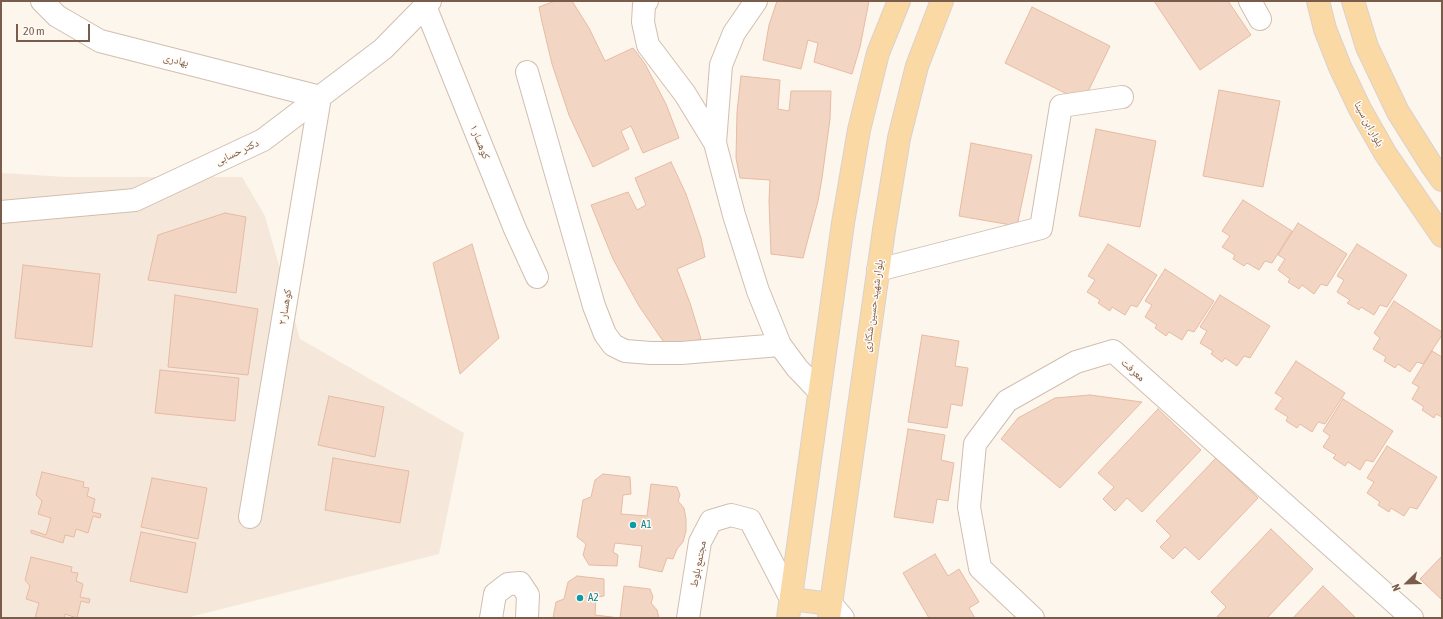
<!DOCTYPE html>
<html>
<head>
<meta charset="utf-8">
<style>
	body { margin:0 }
	#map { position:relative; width:1443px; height:619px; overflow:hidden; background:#fdf6ec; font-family:"Asap Condensed",sans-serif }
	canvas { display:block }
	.frame { position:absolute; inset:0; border:2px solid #7a5c4d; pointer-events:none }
	.north { position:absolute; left:1387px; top:563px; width:40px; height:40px; -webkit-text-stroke:3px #fffaf3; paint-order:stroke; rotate:247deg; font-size:11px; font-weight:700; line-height:16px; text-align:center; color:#7a5c4d }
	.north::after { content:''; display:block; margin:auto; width:14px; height:18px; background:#7a5c4d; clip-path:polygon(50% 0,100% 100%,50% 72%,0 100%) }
	.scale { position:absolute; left:16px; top:24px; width:74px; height:18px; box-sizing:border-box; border:2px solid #7a5c4d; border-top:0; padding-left:5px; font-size:12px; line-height:14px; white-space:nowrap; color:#7a5c4d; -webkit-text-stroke:3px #fffaf3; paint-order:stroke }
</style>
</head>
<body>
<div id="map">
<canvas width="1443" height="619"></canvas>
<div class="frame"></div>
<div class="north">N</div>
<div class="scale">20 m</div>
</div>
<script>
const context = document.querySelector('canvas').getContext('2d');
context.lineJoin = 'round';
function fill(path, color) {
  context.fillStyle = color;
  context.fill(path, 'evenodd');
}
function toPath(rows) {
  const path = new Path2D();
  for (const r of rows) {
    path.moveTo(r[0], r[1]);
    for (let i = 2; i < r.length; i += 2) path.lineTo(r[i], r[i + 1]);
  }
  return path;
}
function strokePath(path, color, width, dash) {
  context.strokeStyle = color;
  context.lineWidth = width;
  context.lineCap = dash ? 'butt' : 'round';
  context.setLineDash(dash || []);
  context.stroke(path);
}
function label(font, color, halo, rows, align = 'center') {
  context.font = font + ' "Asap Condensed","Noto Naskh Arabic",sans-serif';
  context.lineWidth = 3;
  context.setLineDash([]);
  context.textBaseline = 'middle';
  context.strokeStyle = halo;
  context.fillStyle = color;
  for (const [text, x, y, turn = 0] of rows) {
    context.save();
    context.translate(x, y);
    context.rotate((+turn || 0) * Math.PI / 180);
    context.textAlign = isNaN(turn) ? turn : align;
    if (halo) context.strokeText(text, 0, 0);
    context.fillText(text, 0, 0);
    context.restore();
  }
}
const residential = toPath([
	[1,173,67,177,242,177,265,216,300,339,464,433,439,554,186,618,1,618]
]);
const building = toPath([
	[555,1,572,1,589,28,605,61,633,48,637,53,645,64,666,104,679,138,643,153,631,126,621,131,629,149,593,167,569,115,552,64,542,22,539,7,555,1],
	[777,1,869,1,860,47,852,74,814,62,818,43,808,40,801,69,763,60,769,25,777,1],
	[1154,1,1228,1,1251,35,1200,70,1154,1],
	[1032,7,1110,46,1083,102,1005,63,1032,7],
	[741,76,780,80,778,109,789,111,791,91,831,91,830,119,822,178,818,201,803,258,771,254,769,201,770,180,740,178,736,158,737,112,741,76],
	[1219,90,1280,101,1263,187,1203,176,1219,90],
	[1096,129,1156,141,1140,227,1079,216,1096,129],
	[971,143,1032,155,1017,226,959,216,971,143],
	[671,162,686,194,701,238,705,257,677,269,690,303,701,339,672,348,663,341,639,306,613,259,591,205,628,192,637,210,646,205,635,178,671,162],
	[1243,200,1292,231,1272,263,1265,261,1259,270,1247,263,1244,266,1233,259,1235,255,1222,247,1230,236,1222,231,1243,200],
	[225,213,246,217,236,293,148,280,158,235,225,213],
	[1298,223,1347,254,1327,286,1321,284,1314,294,1302,285,1299,289,1288,282,1290,279,1278,270,1285,259,1278,255,1298,223],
	[472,244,499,338,460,374,433,263,472,244],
	[1108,244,1157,275,1137,307,1131,305,1125,315,1112,307,1110,311,1098,303,1100,300,1087,292,1095,280,1088,276,1108,244],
	[1357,244,1407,275,1387,307,1380,305,1374,315,1361,307,1359,310,1347,303,1350,300,1337,292,1344,280,1337,276,1357,244],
	[23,265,100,274,92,347,15,338,23,265],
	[1165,269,1214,301,1194,332,1188,330,1182,340,1169,332,1166,336,1155,328,1157,325,1145,317,1152,305,1145,301,1165,269],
	[175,295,258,309,248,375,168,367,175,295],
	[1220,295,1270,326,1250,358,1244,356,1237,366,1225,358,1222,362,1211,354,1213,351,1200,343,1207,331,1200,327,1220,295],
	[1394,301,1442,332,1442,335,1423,364,1417,362,1410,372,1398,364,1395,368,1384,361,1386,357,1373,349,1380,338,1374,333,1394,301],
	[922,335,959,341,955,366,968,368,962,406,951,404,947,428,908,422,922,335],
	[1432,351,1442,357,1442,417,1436,414,1434,418,1422,410,1424,407,1412,399,1419,387,1412,383,1432,351],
	[1296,361,1345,393,1325,424,1318,422,1312,432,1300,424,1297,428,1286,421,1288,417,1275,409,1283,398,1275,393,1296,361],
	[160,370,239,378,235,421,155,413,160,370],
	[1090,395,1142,402,1060,488,1001,439,1018,418,1055,398,1090,395],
	[329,396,384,407,375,457,318,445,329,396],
	[1343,399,1393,431,1373,462,1366,460,1360,470,1348,462,1345,466,1333,458,1336,455,1323,447,1330,436,1323,431,1343,399],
	[1158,409,1201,450,1142,512,1127,498,1115,511,1103,499,1114,487,1098,473,1158,409],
	[908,429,945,435,941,460,954,463,948,501,937,499,933,523,894,517,908,429],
	[1387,446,1437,477,1417,509,1410,507,1404,516,1391,508,1389,512,1378,505,1380,502,1367,493,1374,482,1367,478,1387,446],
	[333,458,409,471,400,523,325,510,333,458],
	[1216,458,1258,498,1199,560,1185,547,1173,559,1160,547,1171,536,1156,521,1216,458],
	[42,472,84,482,83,487,89,488,87,496,95,499,92,512,101,514,100,518,93,516,88,533,76,529,74,537,65,535,63,543,31,533,31,530,46,535,51,518,38,514,42,501,36,495,42,472],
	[603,474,630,477,631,494,623,495,621,514,647,516,651,484,677,487,680,495,678,501,684,508,686,519,686,531,683,542,677,549,673,559,667,558,662,572,639,567,642,546,615,543,613,552,618,555,617,566,589,565,583,555,586,544,577,537,583,500,591,497,595,480,603,474],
	[152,478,207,488,198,539,141,527,152,478],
	[1271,529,1313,569,1267,618,1216,618,1226,607,1211,592,1271,529],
	[141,532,196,543,187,593,130,581,141,532],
	[935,554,948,576,959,569,979,602,969,608,975,618,929,618,903,573,935,554],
	[1442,556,1442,600,1420,579,1442,556],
	[31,557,72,567,71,572,78,573,76,581,83,584,80,597,90,599,89,603,81,601,77,618,65,614,64,618,35,618,39,603,26,599,30,586,25,580,31,557],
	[577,576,604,579,604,596,596,597,595,615,620,618,624,586,650,589,653,597,651,603,657,610,659,618,553,618,556,602,564,599,568,582,577,576],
	[1323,586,1356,618,1293,618,1323,586]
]);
const minor = toPath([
	[42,1,57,16,100,41,320,97,250,517],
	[647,1,644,5,643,22,648,45,685,94,715,143],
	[756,1,734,33,721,65,715,143,734,215,758,291,780,345,797,368,819,391],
	[1250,1,1260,19],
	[425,6,515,229,537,277],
	[527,72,594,306,605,334,613,345,625,351,651,353,681,353,780,345],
	[1,212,135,200,263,140,383,49,430,1],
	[878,270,1041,228,1061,106,1122,97],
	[831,604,843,618],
	[491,618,495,594,508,584,520,583,528,595,527,618],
	[688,618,700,542,711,521,731,515,750,520,791,599],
	[1033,618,980,568,969,507,975,444,1007,401,1076,362,1113,351,1412,618]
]);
const major = toPath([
	[1318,1,1325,29,1340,67,1360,109,1385,153,1442,236],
	[1353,1,1367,47,1398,112,1432,166,1442,180],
	[791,599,831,604],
	[788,618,843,223,859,130,878,53,899,1],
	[829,618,884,230,899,138,917,66,942,1]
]);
const markers = [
	[633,525,4,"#0f9aa8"],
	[580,598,4,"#0f9aa8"]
];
const streetNames = [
	["بهادری",176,60,14],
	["بلوار ابن سینا",1369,124,61],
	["کوهسار ۱",480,142,68],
	["دکتر حسابی",237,152,-25],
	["بلوار شهید حسین شکاری",873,306,-82],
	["کوهسار ۲",285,307,-81],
	["معرفت",1133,370,42],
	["مجتمع بلوط",698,564,-79]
];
const cultureNames = [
	["A1",641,525],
	["A2",588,598]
];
fill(residential, '#f5e8da');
fill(building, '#f3d5c3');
strokePath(building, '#e6bba3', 1);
strokePath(minor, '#d1beb0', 24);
strokePath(major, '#dad1cd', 24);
strokePath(minor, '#fff', 22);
strokePath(major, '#fbd9a5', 22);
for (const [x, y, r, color] of markers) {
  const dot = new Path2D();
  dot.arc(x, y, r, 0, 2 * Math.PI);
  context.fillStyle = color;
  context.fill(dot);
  strokePath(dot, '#fffaf3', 1.5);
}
label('11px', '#7a5c4d', '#fffaf3', streetNames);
label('11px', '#0d838f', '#fffaf3', cultureNames, 'left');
</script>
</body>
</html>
